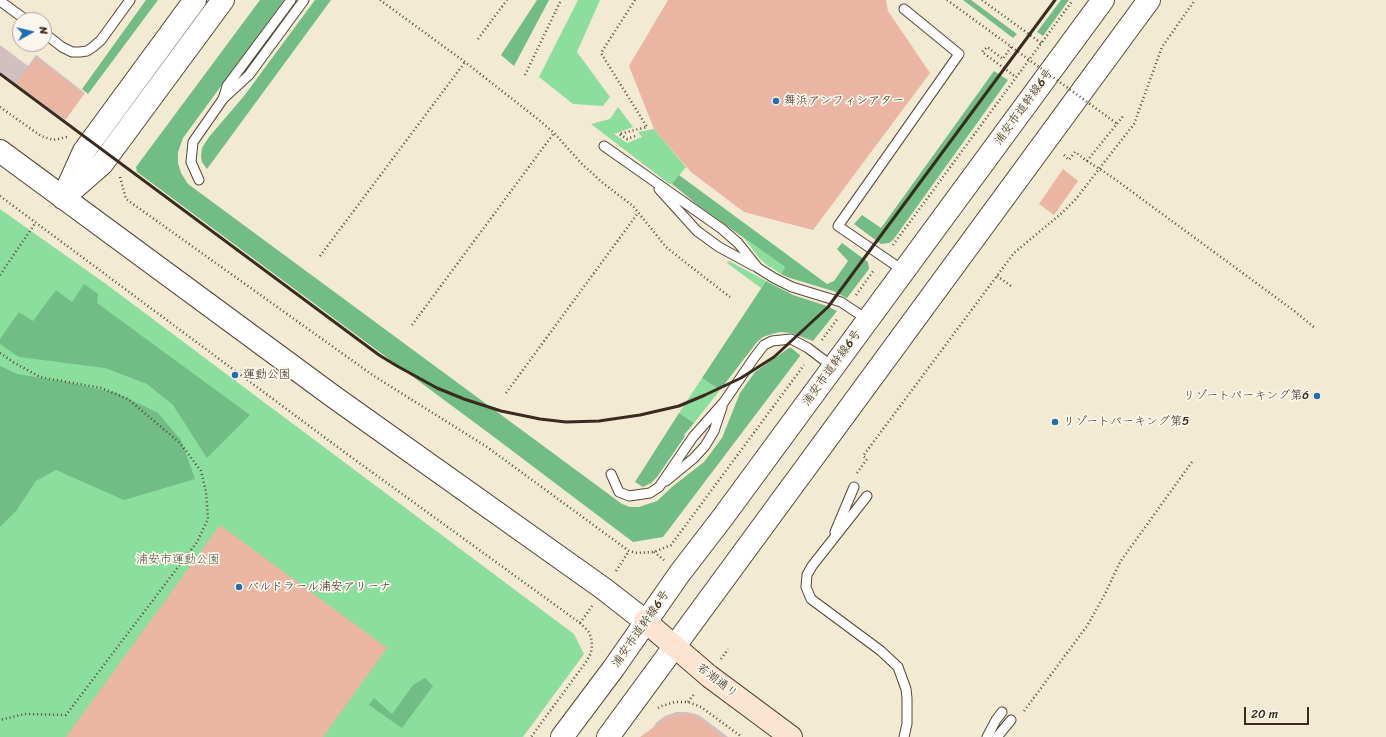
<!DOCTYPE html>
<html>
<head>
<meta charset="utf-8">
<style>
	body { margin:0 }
	#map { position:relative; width:1386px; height:737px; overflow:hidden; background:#f2ead2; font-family:Sriracha,sans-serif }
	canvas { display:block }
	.north { position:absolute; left:12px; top:12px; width:40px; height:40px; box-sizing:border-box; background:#fbf7ec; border:1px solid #aea59a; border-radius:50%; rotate:82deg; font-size:11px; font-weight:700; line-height:16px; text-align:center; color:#3b2a1e }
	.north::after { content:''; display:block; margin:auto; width:14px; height:18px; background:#1f6fb2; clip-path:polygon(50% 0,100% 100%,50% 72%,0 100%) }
	.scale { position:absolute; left:1244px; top:707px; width:65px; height:18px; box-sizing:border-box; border:2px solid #3b2a1e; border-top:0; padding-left:5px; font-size:12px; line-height:14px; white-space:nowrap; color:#3b2a1e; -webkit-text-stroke:3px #fbf7ec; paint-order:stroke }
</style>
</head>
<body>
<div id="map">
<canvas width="1386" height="737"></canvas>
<div class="north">N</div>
<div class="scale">20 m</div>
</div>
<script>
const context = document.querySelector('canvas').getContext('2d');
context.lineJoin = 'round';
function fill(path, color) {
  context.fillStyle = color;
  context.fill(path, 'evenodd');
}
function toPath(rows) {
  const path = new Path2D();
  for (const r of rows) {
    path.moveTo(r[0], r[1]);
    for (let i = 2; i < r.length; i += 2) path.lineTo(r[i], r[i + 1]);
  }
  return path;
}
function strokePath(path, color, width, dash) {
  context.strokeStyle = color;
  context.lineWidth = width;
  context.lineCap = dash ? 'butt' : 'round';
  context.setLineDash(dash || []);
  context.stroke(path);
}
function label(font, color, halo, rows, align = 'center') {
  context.font = font + ' Sriracha,"Klee One",sans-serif';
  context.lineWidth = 3.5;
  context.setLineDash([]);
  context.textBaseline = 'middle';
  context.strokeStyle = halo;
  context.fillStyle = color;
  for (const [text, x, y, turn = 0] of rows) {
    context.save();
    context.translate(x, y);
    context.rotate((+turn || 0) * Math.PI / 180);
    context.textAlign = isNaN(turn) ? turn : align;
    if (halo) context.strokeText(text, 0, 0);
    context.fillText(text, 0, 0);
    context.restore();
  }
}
const industrial = toPath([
	[0,45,28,66,36,55,85,93,65,120,0,74],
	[676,712,687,712,699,715,728,737,646,737,657,722,665,716]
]);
const green = toPath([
	[578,0,600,0,577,52,610,97,603,106,573,104,539,77],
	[618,107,633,127,614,134,627,143,642,137,638,132,654,129,686,167,672,184,668,183,591,124,610,119],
	[0,209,106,284,574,634,584,654,523,737,0,737],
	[744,238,785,267,781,274,767,265,760,259],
	[729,261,766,281,761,288,727,263],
	[702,378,720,390,694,423,679,413]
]);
const forest = toPath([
	[146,0,158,0,88,94,82,89],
	[260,0,284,0,183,138,178,152,178,163,181,173,188,184,622,504,630,507,639,507,657,501,673,486,704,462,722,438,740,393,755,372,789,348,791,348,800,355,800,356,663,537,633,542,494,437,137,172,136,167],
	[315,0,331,0,207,169,202,162,201,157,202,148,209,137,244,96],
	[537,0,549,0,514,66,501,55],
	[963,0,971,0,1017,34,1013,38],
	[1061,0,1069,0,1043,36,1037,32],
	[994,71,1008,80,893,240,889,243,881,244,854,224,862,215,881,228],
	[679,175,827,284,834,281,848,261,837,249,842,243,868,262,869,269,847,298,833,291,790,278,781,274,785,267,699,206,672,184],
	[766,281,793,295,827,306,837,311,813,341,791,333,780,332,772,334,763,337,757,342,720,390,702,378],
	[84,284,98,294,97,303,250,415,207,458,173,405,147,384,105,368,19,357,0,344,0,339,19,312,33,321,56,290,72,302],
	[0,366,17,374,66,382,117,393,158,413,181,440,195,479,124,500,56,470,36,481,16,511,0,527],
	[679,413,694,423,684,435,685,436,657,477,651,483,643,487,635,482],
	[425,678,433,686,402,728,369,705,374,698,392,714,413,685]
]);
const building = toPath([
	[668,0,886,0,888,11,930,73,813,230,744,212,691,172,654,129,629,66],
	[36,58,84,94,66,119,16,84],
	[1063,169,1078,181,1054,215,1039,204],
	[220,525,387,648,323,737,66,737],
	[687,714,697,717,723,737,640,737,667,718,677,715]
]);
const path = toPath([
	[380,0,465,62,539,120,554,133,582,164,604,184,633,206,666,247,690,266,730,297],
	[635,0,601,53,647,127,619,134,627,139,638,135],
	[982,0,1041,43],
	[478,39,507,0],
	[1011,47,1003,59,987,47,982,52,1016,77],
	[525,75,561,0],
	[0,107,41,136,53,140,67,137],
	[1064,155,1069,160,1075,152,1087,161,1124,115],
	[1087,161,1112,177,1293,310,1315,328],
	[120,177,126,199,374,376,487,447,629,551,637,553,654,552,671,545,804,365],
	[0,196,347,454,580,623,588,631,591,637,592,645,591,653,586,662,531,737],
	[893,245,1073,0],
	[320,256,465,62],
	[0,275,36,222],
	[997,276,1011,286],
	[856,295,874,270],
	[412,325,554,133],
	[822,340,838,318],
	[0,353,13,362,40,377,101,388,128,399,180,443,201,471,206,492,208,519,197,542,66,715,25,714,0,720],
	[506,393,638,213],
	[857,473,867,459,863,456,1014,253,1063,212,1075,200,1134,124,1162,47,1195,0],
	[654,552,664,560],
	[616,571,629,551],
	[580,623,592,606],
	[721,659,728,649],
	[688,702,695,693],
	[658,708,662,706,675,702,688,702,701,707,742,737],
	[1024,711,1087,626,1105,594,1120,562,1192,462]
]);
const service = toPath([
	[0,1,26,20],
	[44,33,62,47,72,52,80,52,87,51,93,47,101,40,130,0],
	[225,97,249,75,304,0],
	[604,146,722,229,738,243,758,268,774,278,792,287,841,302,868,320],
	[199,180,191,162,193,142,223,99,227,86,291,0],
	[659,189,697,231,719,247,754,266],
	[904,271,838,226,959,54,904,9],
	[611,474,619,492,629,496,650,493,659,487,693,437,724,402,754,358,764,345,772,341,791,339,808,348,833,367],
	[666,481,694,458,705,446,714,431,722,407],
	[867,496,812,566,807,575,806,587,811,599,881,651,898,667,906,689,907,698,907,724,904,737],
	[835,532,854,487],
	[987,737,996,720,1002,712],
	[997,737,1011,720]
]);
const tertiary = toPath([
	[0,151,334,397,604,589,645,621],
	[66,191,84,151,195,0],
	[63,198,102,164,223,0],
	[562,737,613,669,680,573,723,517,1103,0],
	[608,737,1149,0]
]);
const secondary = toPath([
	[645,621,709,676,791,737]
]);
const rail = toPath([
	[0,74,379,355,397,366,437,388,464,399,501,411,540,419,566,422,599,421,640,415,679,406,705,395,741,378,774,357,828,307,1055,0]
]);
const pathBridge = toPath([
	[947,0,1116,123]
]);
const markers = [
	[776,101,4,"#1f6fb2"],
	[235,375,4,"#1f6fb2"],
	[1317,396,4,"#1f6fb2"],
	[1055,422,4,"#1f6fb2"],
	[239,587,4,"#1f6fb2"]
];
const poiNames = [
	["舞浜アンフィシアター",784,101],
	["運動公園",243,375],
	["リゾートパーキング第6",1309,396,"right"],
	["リゾートパーキング第5",1063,422],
	["バルドラール浦安アリーナ",247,587]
];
const streetNames = [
	["浦安市道幹線6号",1024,107,-54],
	["浦安市道幹線6号",832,368,-54],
	["浦安市道幹線6号",641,629,-55],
	["若潮通り",717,681,38]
];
const parkNames = [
	["浦安市運動公園",178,560]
];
fill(industrial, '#d2bfc0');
fill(green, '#8cde9e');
fill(forest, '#71bd85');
fill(building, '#ebb5a3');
strokePath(service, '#564739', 11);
strokePath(tertiary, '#564739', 24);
strokePath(secondary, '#564739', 24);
strokePath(path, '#564739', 2.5, [1, 3]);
strokePath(service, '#fff', 9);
strokePath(tertiary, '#fff', 22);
strokePath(secondary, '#fde4d0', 22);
strokePath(rail, '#3b2a1e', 3);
strokePath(pathBridge, '#564739', 2.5, [1, 3]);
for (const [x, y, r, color] of markers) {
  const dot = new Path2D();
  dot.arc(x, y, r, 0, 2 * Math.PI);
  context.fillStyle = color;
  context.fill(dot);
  strokePath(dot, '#fbf7ec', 1.5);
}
label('12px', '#3b2a1e', '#fbf7ec', poiNames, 'left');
label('12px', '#3b2a1e', '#fbf7ec', streetNames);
label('12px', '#4f573e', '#fbf7ec', parkNames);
</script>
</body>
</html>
